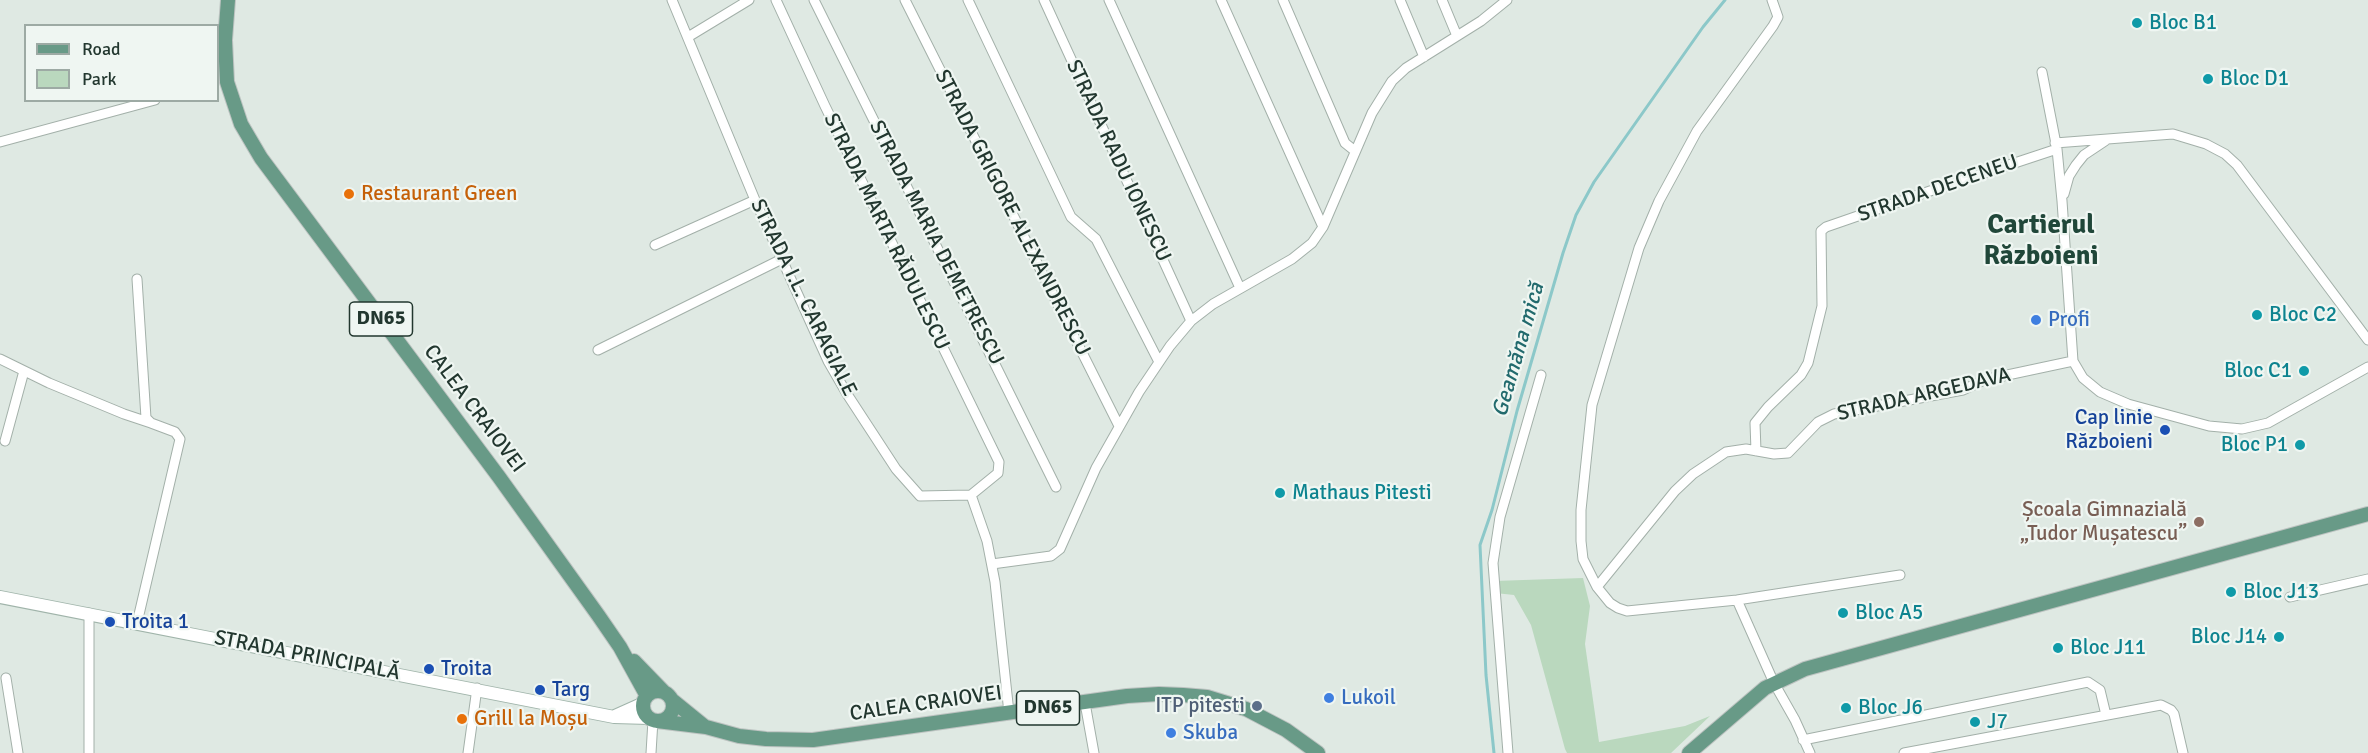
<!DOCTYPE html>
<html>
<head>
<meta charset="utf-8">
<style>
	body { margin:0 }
	#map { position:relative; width:2368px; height:753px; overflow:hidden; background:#dfe9e3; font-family:Signika,sans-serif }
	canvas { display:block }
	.legend { position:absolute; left:24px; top:24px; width:195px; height:78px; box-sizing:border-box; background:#eff6f2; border:2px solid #9daaa4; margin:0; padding:8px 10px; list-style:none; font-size:18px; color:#22372f }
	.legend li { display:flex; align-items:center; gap:12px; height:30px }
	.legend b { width:30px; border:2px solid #9daaa4 }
</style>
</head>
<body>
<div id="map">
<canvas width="2368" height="753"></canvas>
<ul class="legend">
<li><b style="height:8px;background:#689a87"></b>Road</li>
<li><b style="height:16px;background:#bad8be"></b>Park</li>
</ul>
</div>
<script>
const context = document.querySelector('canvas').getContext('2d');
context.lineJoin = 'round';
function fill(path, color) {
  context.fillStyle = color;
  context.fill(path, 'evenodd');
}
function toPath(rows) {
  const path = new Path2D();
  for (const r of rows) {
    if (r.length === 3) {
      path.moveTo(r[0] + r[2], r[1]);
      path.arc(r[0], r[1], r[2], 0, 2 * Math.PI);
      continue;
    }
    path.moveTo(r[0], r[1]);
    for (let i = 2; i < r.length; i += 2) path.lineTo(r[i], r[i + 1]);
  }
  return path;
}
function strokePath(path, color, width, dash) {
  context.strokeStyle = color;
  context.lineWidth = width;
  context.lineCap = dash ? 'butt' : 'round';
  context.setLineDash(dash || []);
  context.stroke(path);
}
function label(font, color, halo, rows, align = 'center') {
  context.font = font + ' Signika,sans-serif';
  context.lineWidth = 4.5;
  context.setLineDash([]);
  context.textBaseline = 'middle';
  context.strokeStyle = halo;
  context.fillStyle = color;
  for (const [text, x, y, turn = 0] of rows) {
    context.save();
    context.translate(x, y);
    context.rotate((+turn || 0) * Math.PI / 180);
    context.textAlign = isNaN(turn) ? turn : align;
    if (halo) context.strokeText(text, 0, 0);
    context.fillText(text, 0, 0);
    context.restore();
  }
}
const green = toPath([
	[1583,578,1590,606,1585,644,1599,742,1685,726,1710,716,1671,753,1567,753,1565,749,1531,625,1514,595,1495,593,1494,581]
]);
const stream = toPath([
	[1494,753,1486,675,1480,545,1492,510,1517,411,1563,253,1576,215,1594,182,1703,27,1725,0]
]);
const street = toPath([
	[672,0,755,200,828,361,847,394,896,469,920,496,971,495,987,541,995,582,1009,713],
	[776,0,825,106,999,462,998,473,971,495],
	[814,0,1056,487],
	[905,0,1119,426],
	[968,0,1071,217,1096,239,1159,362],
	[1044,0,1191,321],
	[1109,0,1240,288],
	[1221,0,1323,227],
	[1283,0,1345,143,1355,151],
	[1400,0,1424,57],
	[1442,0,1457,36],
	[1772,0,1778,17,1773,26,1697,131,1659,201,1639,248,1592,405,1581,510,1581,541,1583,559,1597,587,1610,603,1618,608,1627,611,1737,600,1900,575],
	[688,37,749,0],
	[2042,72,2057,149,2062,201,2073,361,2083,378,2100,392,2128,404,2209,426,2242,429,2268,423,2368,367],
	[0,142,155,100],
	[2055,143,2173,134,2206,144,2225,154,2237,165,2368,340],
	[2064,194,2069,176,2076,165,2084,155,2105,141],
	[655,245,755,200],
	[137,279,146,418,151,423,175,432,180,439,137,623],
	[598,350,782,259],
	[0,359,49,383,124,414,151,423],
	[5,441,24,371],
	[1756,451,1755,423,1768,407,1801,375,1808,363,1822,306,1821,231,1826,227,1930,191,2057,149],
	[992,564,1051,556,1060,549,1096,468,1139,392,1170,346,1191,321,1213,304,1292,259,1312,243,1323,227,1372,113,1392,81,1406,68,1481,21,1507,0],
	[1597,587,1675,491,1693,474,1726,452,1746,449,1774,454,1788,453,1818,422,1834,414,1963,390,1984,380,2073,361],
	[2290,597,2368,579],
	[1737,600,1774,683,1795,720,1810,753],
	[89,613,89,753],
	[6,678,18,753],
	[1085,703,1094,753],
	[1803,740,2088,682,2100,690,2106,715],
	[468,753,477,688],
	[651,753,653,720],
	[1508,753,1493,563,1500,517,1541,375],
	[1904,753,2161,705,2171,710,2174,714,2183,753]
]);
const secondary = toPath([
	[0,597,614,717,649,718],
	[615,716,644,703]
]);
const primary = toPath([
	[228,0,225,40,227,82,241,124,261,158,499,477,598,615,620,647,647,696],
	[634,661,665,693],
	[658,706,15],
	[672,700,704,726],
	[657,721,706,727,739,736,766,739,813,740,1127,696,1159,694,1183,695,1207,697,1246,709,1286,730,1318,753],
	[1689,753,1765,688,1805,669,2368,514]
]);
const markers = [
	[2137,23,6,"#0f9aa8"],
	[2208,79,6,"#0f9aa8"],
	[349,194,6,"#e8710a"],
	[2257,315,6,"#0f9aa8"],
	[2036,320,6,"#3f7fe0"],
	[2304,371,6,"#0f9aa8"],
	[2165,430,6,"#1a4fb4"],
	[2300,445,6,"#0f9aa8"],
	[1280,493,6,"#0f9aa8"],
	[2199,522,6,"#8d6e63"],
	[2231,592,6,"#0f9aa8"],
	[1843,613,6,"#0f9aa8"],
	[110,622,6,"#1a4fb4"],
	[2279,637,6,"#0f9aa8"],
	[2058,648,6,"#0f9aa8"],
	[429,669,6,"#1a4fb4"],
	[540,690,6,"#1a4fb4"],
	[1329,698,6,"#3f7fe0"],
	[1257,706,6,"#5c6f8a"],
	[1846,708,6,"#0f9aa8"],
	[462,719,6,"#e8710a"],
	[1975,722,6,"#0f9aa8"],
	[1171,733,6,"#3f7fe0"]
];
const shields = [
	[381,319,63],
	[1048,708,63]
];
const shieldNames = [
	["DN65",381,319],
	["DN65",1048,708]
];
const cultureNames = [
	["Bloc B1",2149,23],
	["Bloc D1",2220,79],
	["Bloc C2",2269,315],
	["Bloc C1",2292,371,"right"],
	["Bloc P1",2288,445,"right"],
	["Mathaus Pitesti",1292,493],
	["Bloc J13",2243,592],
	["Bloc A5",1855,613],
	["Bloc J14",2267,637,"right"],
	["Bloc J11",2070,648],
	["Bloc J6",1858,708],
	["J7",1987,722]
];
const streetNames = [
	["STRADA RADU IONESCU",1118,161,65],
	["STRADA DECENEU",1938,189,-19],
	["STRADA GRIGORE ALEXANDRESCU",1012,213,63],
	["STRADA MARTA RĂDULESCU",886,232,64],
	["STRADA MARIA DEMETRESCU",936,243,63],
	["STRADA I.L. CARAGIALE",803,298,64],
	["STRADA ARGEDAVA",1924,395,-13],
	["CALEA CRAIOVEI",474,409,53],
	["STRADA PRINCIPALĂ",307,656,11],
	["CALEA CRAIOVEI",926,704,-8]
];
const foodNames = [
	["Restaurant Green",361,194],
	["Grill la Moșu",474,719]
];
const shopNames = [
	["Profi",2048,320],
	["Lukoil",1341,698],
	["Skuba",1183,733]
];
const transitNames = [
	["Cap linie",2153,418,"right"],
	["Războieni",2153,442,"right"],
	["Troita 1",122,622],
	["Troita",441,669],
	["Targ",552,690]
];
const educationNames = [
	["Școala Gimnazială",2187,510],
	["„Tudor Mușatescu”",2187,534]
];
const serviceNames = [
	["ITP pitesti",1245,706]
];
const waterNames = [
	["Geamăna mică",1519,350,-74]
];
const districtNames = [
	["Cartierul",2041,226],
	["Războieni",2041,257]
];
fill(green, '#bad8be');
strokePath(stream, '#8cc8c9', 3);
strokePath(street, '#a3b0a9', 11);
strokePath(secondary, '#a0b4aa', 14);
strokePath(primary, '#bdc3c1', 16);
strokePath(street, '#fff', 9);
strokePath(secondary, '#fff', 12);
strokePath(primary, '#689a87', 14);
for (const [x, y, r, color] of markers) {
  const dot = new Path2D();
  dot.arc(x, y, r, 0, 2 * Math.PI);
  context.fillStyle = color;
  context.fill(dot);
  strokePath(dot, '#eff6f2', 2);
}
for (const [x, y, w] of shields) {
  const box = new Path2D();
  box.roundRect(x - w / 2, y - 17, w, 34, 4.5);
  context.fillStyle = '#eff6f2';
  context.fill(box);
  strokePath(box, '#22372f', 1.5);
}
label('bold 20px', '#22372f', null, shieldNames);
label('21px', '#0d838f', '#eff6f2', cultureNames, 'left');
label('21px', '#22372f', '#eff6f2', streetNames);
label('21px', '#c56008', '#eff6f2', foodNames, 'left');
label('21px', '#366cbe', '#eff6f2', shopNames, 'left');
label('21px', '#164399', '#eff6f2', transitNames, 'left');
label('21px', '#785e54', '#eff6f2', educationNames, 'right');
label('21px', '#4e5e75', '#eff6f2', serviceNames, 'right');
label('italic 22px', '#226a6d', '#eff6f2', waterNames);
label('bold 27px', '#204739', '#eff6f2', districtNames);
</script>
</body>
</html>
